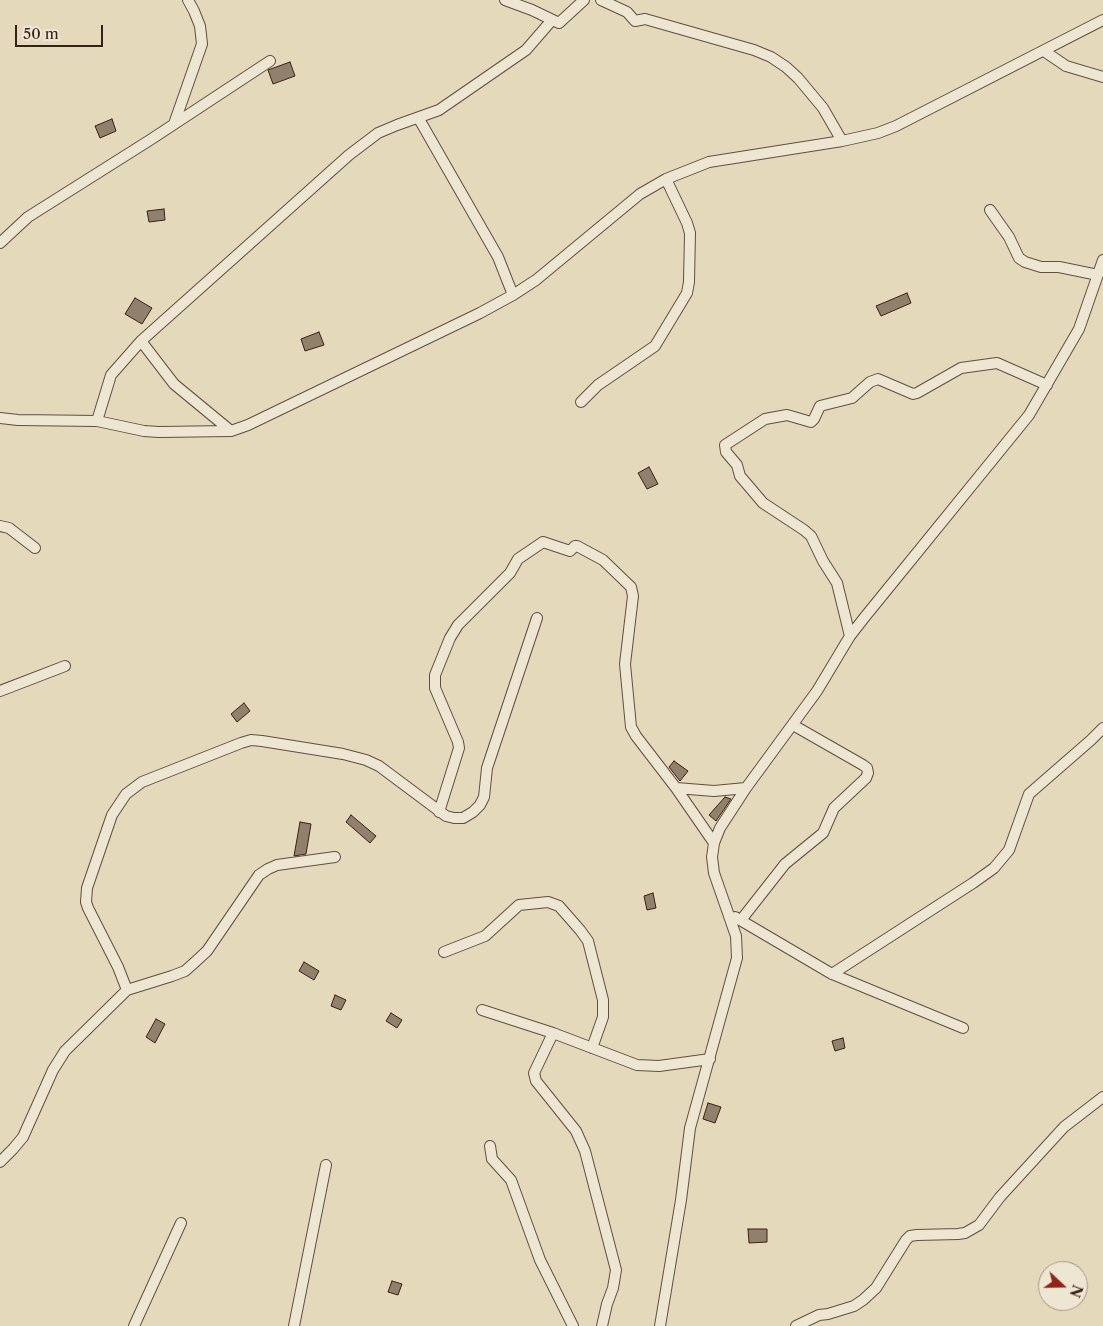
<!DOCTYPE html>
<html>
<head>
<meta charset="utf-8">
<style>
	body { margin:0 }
	#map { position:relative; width:1103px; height:1326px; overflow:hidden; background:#e4d9ba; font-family:"Libre Caslon Text",serif }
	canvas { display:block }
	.north { position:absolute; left:1038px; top:1261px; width:50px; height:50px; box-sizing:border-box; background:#ede6d2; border:1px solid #a59787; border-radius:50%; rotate:111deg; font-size:14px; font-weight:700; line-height:20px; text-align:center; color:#382017 }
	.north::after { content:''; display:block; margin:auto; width:18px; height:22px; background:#8f2418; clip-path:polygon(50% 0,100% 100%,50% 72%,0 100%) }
	.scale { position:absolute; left:15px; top:25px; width:88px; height:22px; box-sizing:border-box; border:2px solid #382017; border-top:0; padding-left:6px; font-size:15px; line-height:18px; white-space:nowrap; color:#382017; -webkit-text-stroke:4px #ede6d2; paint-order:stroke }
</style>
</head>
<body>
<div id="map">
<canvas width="1103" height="1326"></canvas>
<div class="north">N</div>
<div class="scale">50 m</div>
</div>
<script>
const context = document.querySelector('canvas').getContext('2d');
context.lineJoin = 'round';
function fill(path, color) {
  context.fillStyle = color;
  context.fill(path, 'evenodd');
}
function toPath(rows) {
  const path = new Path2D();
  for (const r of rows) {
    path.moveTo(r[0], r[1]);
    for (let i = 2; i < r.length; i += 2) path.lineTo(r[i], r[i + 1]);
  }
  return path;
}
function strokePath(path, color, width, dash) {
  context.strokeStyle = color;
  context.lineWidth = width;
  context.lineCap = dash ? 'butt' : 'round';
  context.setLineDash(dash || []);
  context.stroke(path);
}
const building = toPath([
	[290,62,295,76,273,84,268,70,290,62],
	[112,119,116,131,100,138,95,126,112,119],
	[164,209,165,220,149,222,147,211,164,209],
	[907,293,911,303,881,316,876,306,907,293],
	[135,298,152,308,142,324,125,314,135,298],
	[319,332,324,345,305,351,301,339,319,332],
	[649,467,658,484,647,489,638,473,649,467],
	[244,703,250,711,237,722,231,714,244,703],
	[674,761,688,771,680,781,669,767,674,761],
	[725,797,731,799,716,821,709,815,725,797],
	[351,815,376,836,370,843,346,822,351,815],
	[300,822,311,824,306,854,294,856,300,822],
	[653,893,656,908,647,910,644,896,653,893],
	[304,962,319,971,314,980,299,971,304,962],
	[335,995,346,1000,341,1010,331,1006,335,995],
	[391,1013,402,1020,397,1028,386,1021,391,1013],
	[156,1019,165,1024,155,1043,146,1037,156,1019],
	[843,1038,845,1048,835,1051,832,1041,843,1038],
	[708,1103,721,1107,715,1123,703,1119,708,1103],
	[748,1229,767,1229,767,1242,749,1243,748,1229],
	[392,1281,402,1284,398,1295,388,1292,392,1281]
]);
const street = toPath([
	[505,0,532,10,559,23,584,0],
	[601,0,627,12,635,21,645,19,754,50,771,57,786,67,798,78,823,108,842,141],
	[1044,51,1066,66,1103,77],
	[419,119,498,257,513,295],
	[174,124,202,44,200,26,194,11,188,0],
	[990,210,1009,237,1019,258,1025,262,1041,267,1059,267,1098,275],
	[0,243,28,217,150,140,270,61],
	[141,341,174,384,231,431],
	[581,402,598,385,655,346,687,293,689,282,690,233,687,223,666,179],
	[0,418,18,420,97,421,144,431,159,432,231,431,248,425,480,313,513,295,536,280,640,194,666,179,709,162,842,141,878,133,896,126,1103,20],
	[97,421,111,375,141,341,349,155,378,133,397,125,439,110,526,50,552,20],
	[0,526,9,528,35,548],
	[850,636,837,583,823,561,811,536,804,530,763,503,740,476,737,465,726,452,725,445,765,419,787,415,811,422,814,419,820,406,852,398,870,382,878,379,913,394,917,393,961,368,997,363,1047,385],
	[0,691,65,666],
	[676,788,714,791,746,788],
	[439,812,459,748,458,742,435,688,435,675,450,638,458,625,510,573,518,559,543,542,570,551,575,546,577,546,603,560,631,587,633,596,625,664,631,727,636,736,676,788,714,843],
	[735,917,832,974,963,1028],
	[741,920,785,864,823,833,834,808,866,778,868,773,867,768,863,765,793,725],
	[444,952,485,936,519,905,548,902,559,906,580,930,588,941,603,1000,603,1017,592,1048],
	[832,974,973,883,994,868,1009,850,1029,794,1091,740,1103,728],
	[127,990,118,967,88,908,86,902,87,888,112,815,126,794,142,782,241,743,251,740,262,741,343,754,366,760,379,766,446,816,454,818,463,818,473,812,480,805,484,797,487,768,537,618],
	[482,1010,553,1033,637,1065,659,1066,710,1059],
	[553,1033,534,1073,536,1081,576,1131,585,1151,616,1270,613,1288,607,1304,602,1326],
	[490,1146,492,1159,511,1180,540,1260,573,1326],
	[0,1162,13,1149,23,1137,53,1070,65,1051,127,990,172,976,185,971,194,963,207,951,259,875,268,869,277,865,335,857],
	[134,1326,181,1223],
	[294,1326,326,1165],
	[660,1326,681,1200,690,1128,737,958,736,936,714,873,712,857,714,843,720,828,746,788,817,691,850,636,864,618,1029,415,1079,329,1103,260],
	[796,1326,819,1315,828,1314,854,1306,863,1300,876,1288,906,1240,910,1236,917,1235,958,1234,965,1233,979,1225,1000,1197,1064,1127,1103,1097]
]);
fill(building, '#91806c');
strokePath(building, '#382017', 1);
strokePath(street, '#634e40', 12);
strokePath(street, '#ede6d2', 10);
</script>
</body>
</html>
